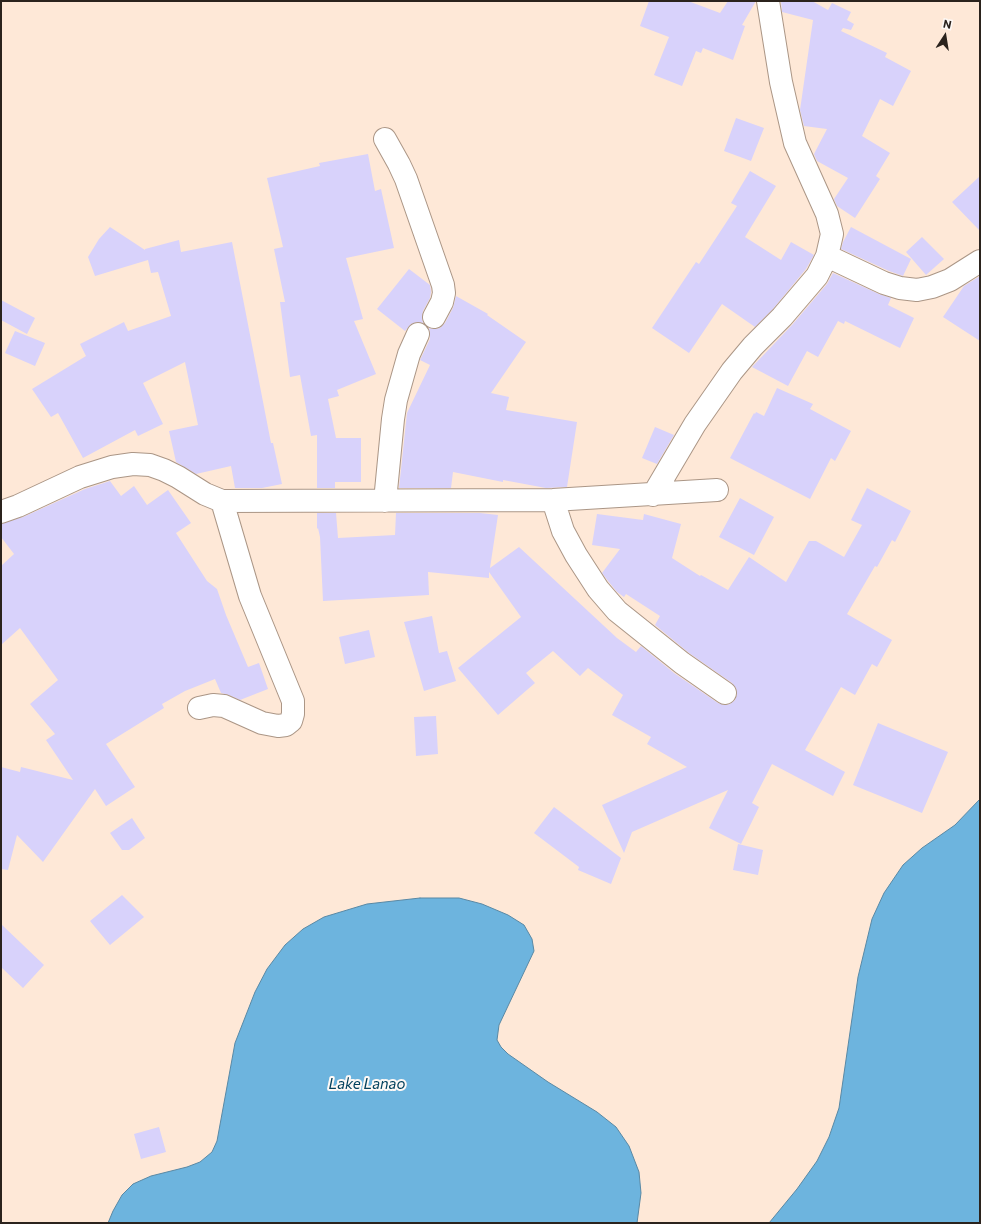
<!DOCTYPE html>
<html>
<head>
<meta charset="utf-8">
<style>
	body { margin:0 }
	#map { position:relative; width:981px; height:1224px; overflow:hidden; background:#fee8d7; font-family:Commissioner,sans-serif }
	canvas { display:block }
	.frame { position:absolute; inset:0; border:2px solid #2b231d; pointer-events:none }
	.north { position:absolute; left:925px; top:16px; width:40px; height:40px; -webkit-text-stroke:3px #fef9f6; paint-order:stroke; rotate:12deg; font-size:11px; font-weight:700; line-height:16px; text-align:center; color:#2b231d }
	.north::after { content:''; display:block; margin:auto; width:14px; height:18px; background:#2b231d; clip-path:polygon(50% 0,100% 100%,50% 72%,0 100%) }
</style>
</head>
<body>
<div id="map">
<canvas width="981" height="1224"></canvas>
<div class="frame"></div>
<div class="north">N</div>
</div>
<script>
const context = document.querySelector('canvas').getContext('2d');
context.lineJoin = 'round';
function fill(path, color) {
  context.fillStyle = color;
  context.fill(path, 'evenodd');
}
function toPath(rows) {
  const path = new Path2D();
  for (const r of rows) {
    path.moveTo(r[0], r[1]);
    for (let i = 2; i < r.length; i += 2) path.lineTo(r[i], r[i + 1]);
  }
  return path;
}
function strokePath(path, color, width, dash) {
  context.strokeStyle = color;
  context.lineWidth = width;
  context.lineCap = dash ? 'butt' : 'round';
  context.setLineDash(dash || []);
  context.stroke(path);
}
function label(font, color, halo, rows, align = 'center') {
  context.font = font + ' Commissioner,sans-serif';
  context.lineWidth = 4;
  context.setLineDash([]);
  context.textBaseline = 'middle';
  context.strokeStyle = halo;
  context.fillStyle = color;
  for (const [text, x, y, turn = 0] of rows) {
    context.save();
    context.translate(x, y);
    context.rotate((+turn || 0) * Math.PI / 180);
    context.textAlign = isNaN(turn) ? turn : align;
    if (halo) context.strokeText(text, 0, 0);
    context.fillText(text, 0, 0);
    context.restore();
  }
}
const water = toPath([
	[980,799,980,1223,769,1223,797,1189,817,1161,829,1137,839,1108,858,977,872,919,884,893,903,865,922,848,955,825,980,799],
	[420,898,459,898,482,904,508,915,524,925,532,939,534,951,499,1025,497,1040,501,1047,508,1054,548,1082,597,1112,616,1127,629,1146,639,1172,641,1193,637,1223,108,1223,113,1211,122,1195,133,1184,151,1176,187,1167,200,1162,212,1152,217,1141,235,1043,255,992,267,969,285,945,303,929,324,917,367,904,420,898]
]);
const building = toPath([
	[649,1,688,1,720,13,728,1,756,1,742,25,745,26,733,60,703,48,701,53,696,51,682,86,654,75,669,37,640,26],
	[781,1,812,1,828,10,832,3,851,12,847,20,854,24,851,30,843,28,841,31,887,53,885,57,911,71,893,106,880,99,862,136,890,153,876,176,880,179,855,218,837,206,834,199,848,178,817,161,814,154,827,129,804,126,800,110,813,20,782,12],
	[736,118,764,128,751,161,724,151],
	[368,154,375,191,381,189,394,248,346,258,363,319,354,321,376,374,337,390,339,396,328,399,336,438,361,438,361,482,335,482,335,488,317,488,317,435,311,436,300,375,290,377,280,302,285,302,274,249,283,247,267,178,320,166,319,163],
	[750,171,776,186,745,237,781,260,791,242,814,255,806,269,773,309,755,327,722,304,689,353,652,328,696,262,699,264,737,206,731,203],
	[980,176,980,231,952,202],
	[110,227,145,250,145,249,179,240,181,252,232,242,271,443,273,443,282,484,262,488,235,488,231,466,196,474,176,462,169,431,198,425,185,362,143,383,163,424,138,436,135,430,83,458,58,413,51,417,32,389,86,356,80,344,124,322,128,331,171,316,158,272,151,273,148,260,95,276,88,257,99,239],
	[851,227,911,259,903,276,889,271,841,249,843,242],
	[922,237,944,259,926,275,906,252],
	[409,269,430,285,431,292,430,298,423,311,422,317,423,323,417,322,411,324,405,331,377,309],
	[833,273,879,294,891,298,888,305,914,318,900,348,845,321,844,324,838,321,818,357,807,351,788,386,752,367,792,325,827,284],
	[980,276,980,341,943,317,964,286],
	[456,296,488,314,487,315,526,342,491,393,509,397,506,410,577,422,567,487,546,488,503,480,503,482,453,472,451,488,399,488,407,413,430,365,420,360,430,339,430,333,429,328,435,329,440,328,445,323,453,308],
	[1,300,35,318,27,334,1,320],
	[15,331,45,343,35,366,5,353],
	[777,388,813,404,810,409,851,431,835,461,831,458,810,499,730,458,754,413,755,414,756,412,764,416],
	[655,427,674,435,657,464,642,458],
	[110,481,121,496,134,486,147,505,168,490,191,523,176,533,207,581,217,589,226,615,248,667,259,663,268,689,240,700,229,695,221,693,215,679,185,691,162,704,164,708,106,744,135,787,106,806,95,789,43,862,17,835,8,870,1,869,1,767,20,772,21,767,73,780,46,740,55,734,30,704,58,680,20,628,1,645,1,566,14,554,1,537,1,524,23,517,85,489],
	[867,488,911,511,895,542,892,540,877,567,875,566,847,614,892,640,877,667,872,664,855,695,841,687,805,750,845,772,833,796,772,764,752,803,759,807,741,844,709,828,728,790,632,832,624,853,602,805,687,767,647,744,651,737,612,715,623,695,588,668,580,676,553,651,526,673,535,683,498,715,458,668,521,617,489,572,489,578,428,572,429,595,323,601,320,537,318,528,317,529,317,513,336,513,338,538,395,535,396,513,480,513,498,515,490,568,519,547,617,638,636,652,641,646,674,673,718,703,724,705,730,704,735,700,737,694,736,688,732,683,689,653,655,625,660,616,626,594,624,597,617,592,608,581,602,573,620,549,592,545,597,514,643,520,644,514,681,524,672,558,700,576,701,575,728,590,749,557,786,582,809,541,816,541,844,557,862,525,851,520],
	[740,498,774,517,754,555,719,537],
	[432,616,439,653,447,651,456,681,424,691,404,622],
	[369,630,375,657,345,664,339,637],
	[436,716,438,754,416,756,414,717],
	[878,723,948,752,922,813,853,785],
	[554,807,621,858,611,884,578,870,579,867,534,833],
	[132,818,145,838,129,850,122,850,110,833],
	[738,844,763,850,758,875,733,870],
	[122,895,144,917,110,945,90,921],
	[1,924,44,965,23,988,1,967],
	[159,1127,166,1152,141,1159,134,1134]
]);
const minor = toPath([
	[385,139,399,164,406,179,443,285,444,293,442,302,434,317],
	[827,256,884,283,900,288,917,290,932,287,950,280,980,261],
	[653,495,695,424,732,371,753,346,782,317,817,276,827,256,832,234,827,214,795,143,781,82,768,1],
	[553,500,563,531,576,555,598,589,617,611,682,663,725,693],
	[385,501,393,419,396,400,409,354,418,334],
	[1,512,18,506,80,477,112,467,133,464,150,465,164,470,178,477,205,494,222,501,553,500,717,490],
	[199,708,213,705,224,706,262,723,278,726,286,725,291,721,293,714,293,701,250,596,222,501]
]);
const waterNames = [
	["Lake Lanao",367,1084]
];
fill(water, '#6db4de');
strokePath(water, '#5988a4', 1);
fill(building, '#d8d2fb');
strokePath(minor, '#ab9686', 24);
strokePath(minor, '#fff', 22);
label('italic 15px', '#03415d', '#fef9f6', waterNames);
</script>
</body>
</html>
